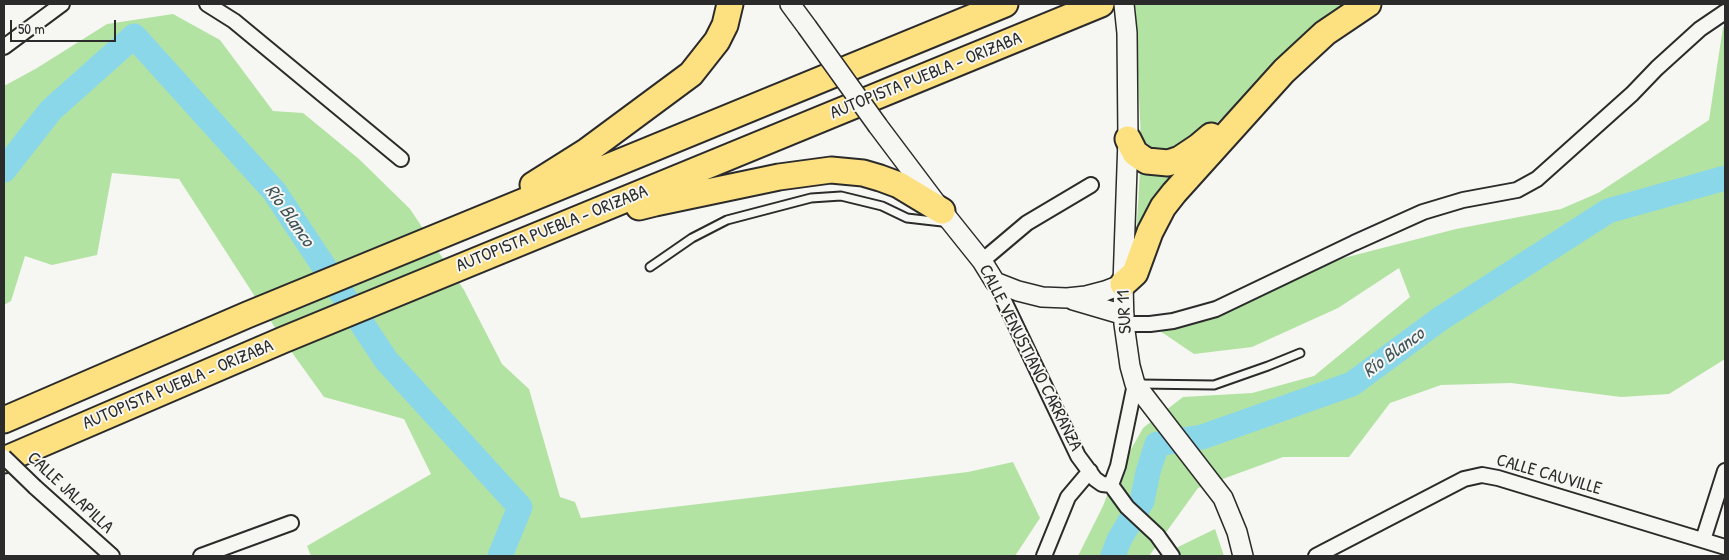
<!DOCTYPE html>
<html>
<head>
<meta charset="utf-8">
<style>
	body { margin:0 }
	#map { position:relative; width:1729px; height:560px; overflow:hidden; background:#f6f6f2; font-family:"Patrick Hand",sans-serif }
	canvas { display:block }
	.frame { position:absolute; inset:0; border:5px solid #2b2b2b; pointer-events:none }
	.scale { position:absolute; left:10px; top:20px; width:106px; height:22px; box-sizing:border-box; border:2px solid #2b2b2b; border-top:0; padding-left:6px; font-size:15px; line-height:18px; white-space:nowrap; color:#2b2b2b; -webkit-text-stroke:4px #f6f6f2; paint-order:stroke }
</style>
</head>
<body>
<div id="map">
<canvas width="1729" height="560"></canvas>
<div class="frame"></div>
<div class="scale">50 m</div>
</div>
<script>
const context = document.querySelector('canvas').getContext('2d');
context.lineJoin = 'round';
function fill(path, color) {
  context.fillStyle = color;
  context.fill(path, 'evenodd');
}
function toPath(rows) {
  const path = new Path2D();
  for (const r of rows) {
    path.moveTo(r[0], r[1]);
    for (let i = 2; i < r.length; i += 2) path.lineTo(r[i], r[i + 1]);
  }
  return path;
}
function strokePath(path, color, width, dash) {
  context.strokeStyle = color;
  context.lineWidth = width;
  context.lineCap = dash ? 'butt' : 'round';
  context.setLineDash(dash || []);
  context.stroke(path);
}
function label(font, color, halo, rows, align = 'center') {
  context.font = font + ' "Patrick Hand",sans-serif';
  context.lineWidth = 4;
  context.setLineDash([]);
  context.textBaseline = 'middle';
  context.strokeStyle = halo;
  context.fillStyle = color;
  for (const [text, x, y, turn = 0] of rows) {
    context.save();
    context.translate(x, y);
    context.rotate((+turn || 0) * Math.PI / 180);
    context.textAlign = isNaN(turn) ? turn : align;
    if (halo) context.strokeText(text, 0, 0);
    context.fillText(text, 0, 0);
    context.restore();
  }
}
const green = toPath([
	[1135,4,1354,4,1300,42,1219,121,1184,150,1154,156,1141,141],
	[173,14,220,40,273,111,303,113,359,159,410,209,464,290,502,364,529,389,560,497,575,502,581,518,968,472,1013,462,1040,518,1015,556,311,556,307,546,431,474,404,419,324,397,283,340,179,179,112,173,97,255,52,265,25,256,11,301,4,305,4,86,37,68,107,24],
	[1725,26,1725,359,1669,394,1621,397,1511,383,1441,385,1390,403,1349,457,1283,457,1198,488,1149,556,1078,556,1103,506,1111,485,1143,428,1183,397,1252,393,1314,376,1410,297,1399,268,1338,308,1252,347,1194,354,1157,329,1207,321,1336,260,1456,229,1561,209,1598,193,1709,120,1723,27],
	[1195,159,1135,257,1140,170,1156,175,1175,171],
	[1215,529,1224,556,1176,556,1178,547]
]);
const river = toPath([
	[4,170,51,110,134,36,274,191,386,360,520,507,500,556],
	[1113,556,1119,540,1142,501,1148,472,1157,444,1202,437,1352,384,1440,319,1608,211,1725,178]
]);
const lane = toPath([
	[650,267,692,238,727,220,811,198,841,196,882,206,907,218,942,222],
	[1139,384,1214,385,1268,366,1300,353]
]);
const street = toPath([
	[207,4,234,21,401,159],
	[4,47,62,4],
	[982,261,1027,223,1091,185],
	[995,282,1078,456,1095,479,1102,484,1111,485],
	[1124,324,1150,324,1173,321,1216,309,1354,243,1423,212,1463,200,1517,190,1537,179,1632,94,1657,68,1700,29,1725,12],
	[1111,485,1118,466,1135,384],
	[1111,485,1127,507,1157,535,1172,556],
	[35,487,112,556],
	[1703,540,1725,471],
	[201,556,291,523],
	[1044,556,1068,497,1090,471],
	[1316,556,1464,479,1482,475,1498,478,1725,547]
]);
const secondary = toPath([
	[790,4,807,27],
	[1124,4,1127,33,1128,139,1123,284,1124,324,1130,366,1135,384,1223,498,1237,532,1243,556],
	[878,126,942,211,982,261,995,282,1018,291,1042,297,1067,298,1086,296,1105,291,1123,284],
	[1073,300,1124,315]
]);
const highway = toPath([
	[1128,139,1135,153,1142,158,1147,161,1168,163,1180,159,1198,147,1211,136],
	[533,185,587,151,691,74,717,41,725,25,730,4],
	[639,207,655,203,779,177,831,170,863,173,880,178,899,185,942,211],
	[1123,284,1135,273,1150,232,1163,207,1174,193,1284,71,1325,33,1368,4],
	[4,420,247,315,1005,4],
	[4,460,283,340,1101,4]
]);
const streetBridge = toPath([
	[4,457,35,487]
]);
const secondaryBridge = toPath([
	[807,27,878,126]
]);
const streetNames = [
	["AUTOPISTA PUEBLA - ORIZABA",926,76,-22],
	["AUTOPISTA PUEBLA - ORIZABA",552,229,-22],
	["SUR 11",1125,312,-93],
	["CALLE VENUSTIANO CARRANZA",1030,358,63],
	["AUTOPISTA PUEBLA - ORIZABA",178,385,-23],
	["CALLE CAUVILLE",1549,475,16],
	["CALLE JALAPILLA",70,493,43]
];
const waterNames = [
	["Río Blanco",289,216,55],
	["Río Blanco",1394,353,-36]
];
fill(green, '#b3e3a3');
strokePath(river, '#8bd7ea', 25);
strokePath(lane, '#2b2b2b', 11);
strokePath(street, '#2b2b2b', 18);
strokePath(secondary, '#2b2b2b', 22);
strokePath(highway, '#2b2b2b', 29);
strokePath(lane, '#f6f6f2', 7);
strokePath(street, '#f6f6f2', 14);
strokePath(secondary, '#f6f6f2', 19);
strokePath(highway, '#fde080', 25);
strokePath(streetBridge, '#2b2b2b', 18, []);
strokePath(secondaryBridge, '#2b2b2b', 22, []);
strokePath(streetBridge, '#f6f6f2', 14);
strokePath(secondaryBridge, '#f6f6f2', 19);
label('18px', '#2b2b2b', '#f6f6f2', streetNames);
label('italic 19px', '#43565b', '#f6f6f2', waterNames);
</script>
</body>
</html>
